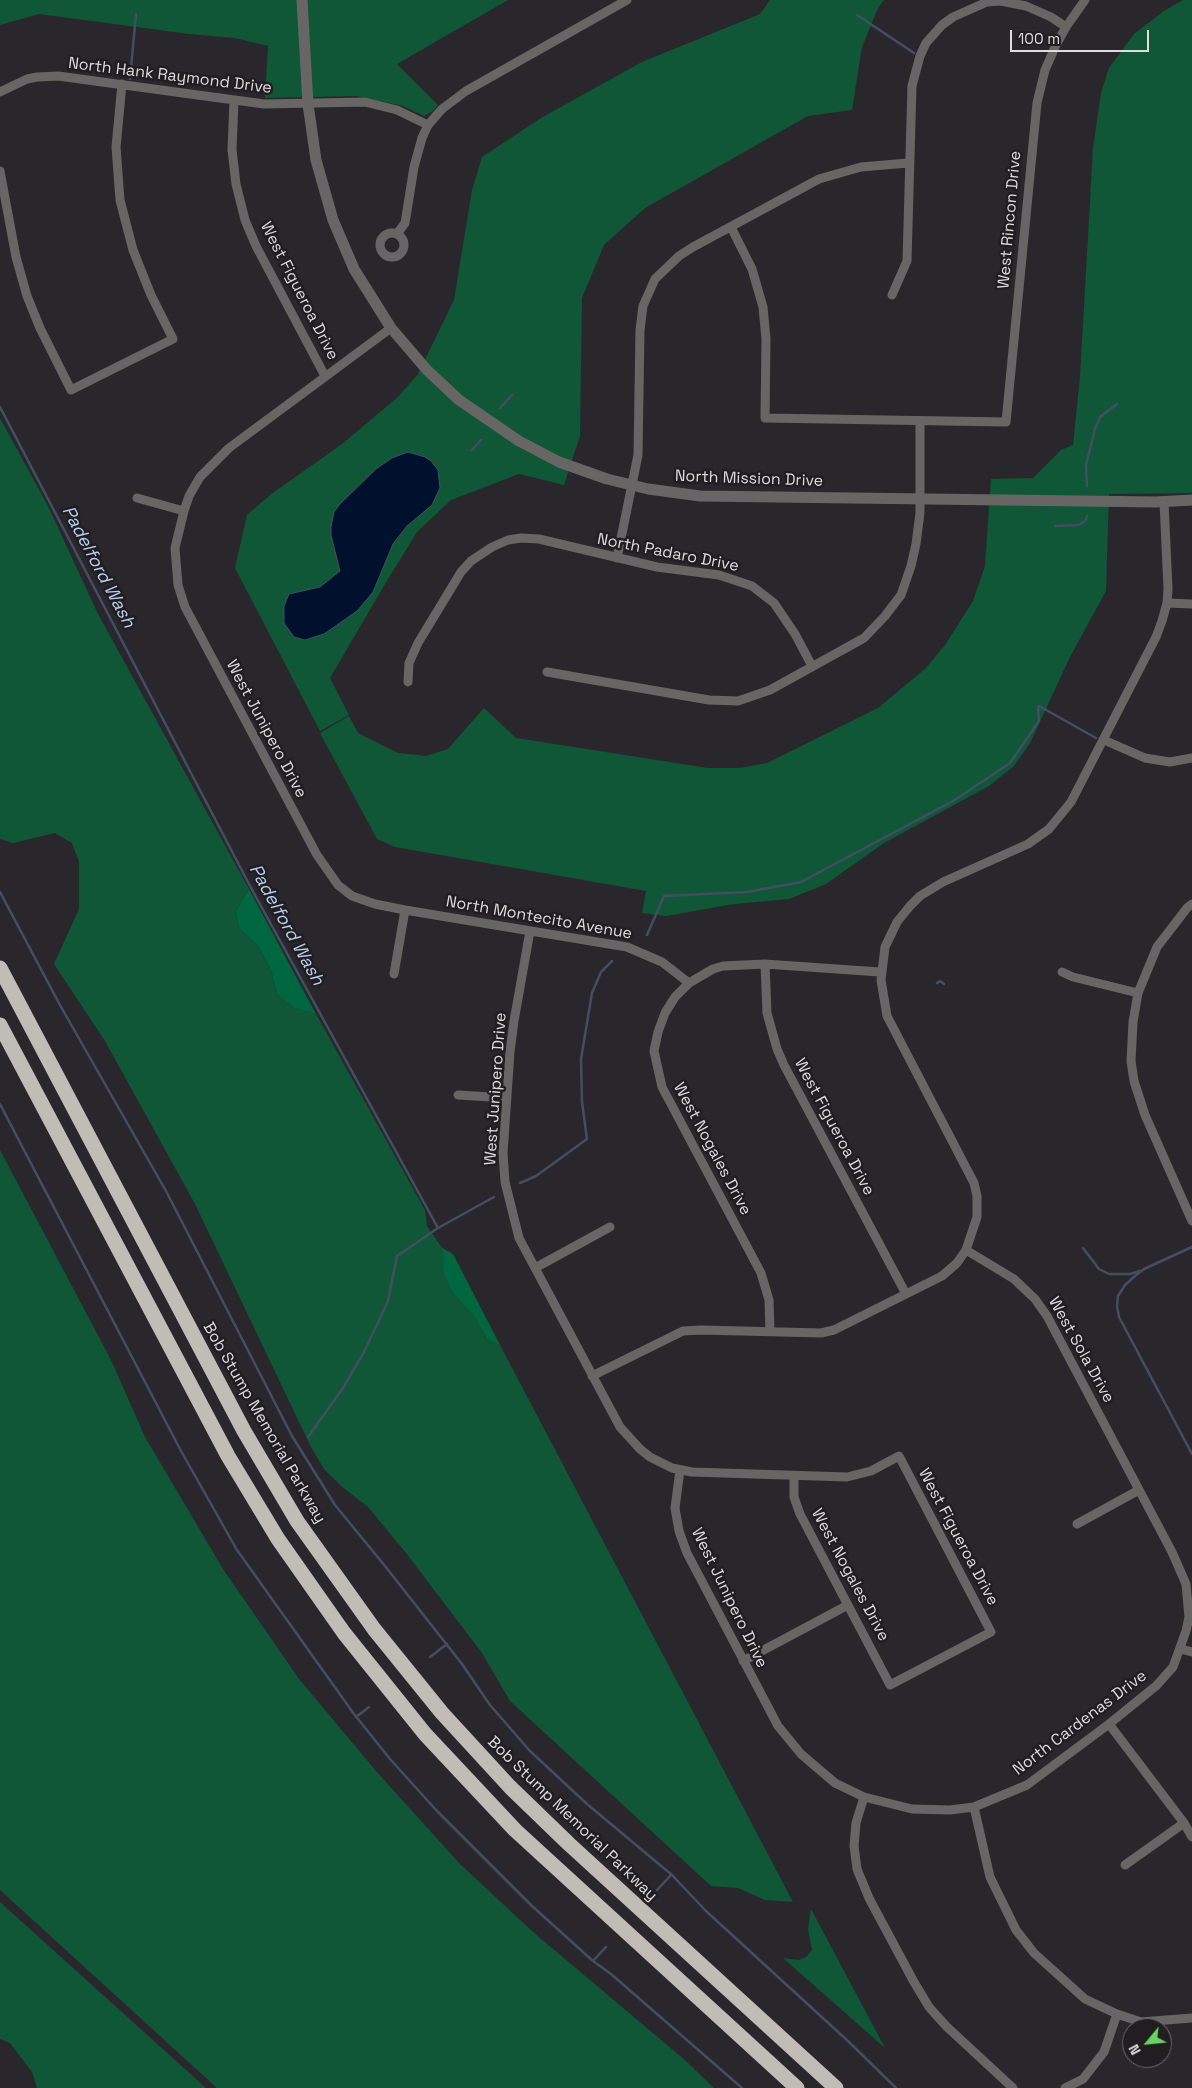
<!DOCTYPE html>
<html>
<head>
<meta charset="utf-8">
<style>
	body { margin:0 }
	#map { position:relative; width:1192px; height:2088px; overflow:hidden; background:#2a272c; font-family:"Space Grotesk",sans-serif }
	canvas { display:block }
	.north { position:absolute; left:1122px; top:2018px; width:50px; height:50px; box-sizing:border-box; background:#211e22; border:1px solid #6d6a6e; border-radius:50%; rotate:242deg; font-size:14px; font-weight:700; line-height:20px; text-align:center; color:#dedcdf }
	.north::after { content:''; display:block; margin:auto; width:18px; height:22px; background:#67d466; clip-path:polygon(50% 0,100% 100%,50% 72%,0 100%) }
	.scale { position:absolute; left:1010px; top:30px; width:139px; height:22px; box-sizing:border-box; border:2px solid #dedcdf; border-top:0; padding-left:6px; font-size:15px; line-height:18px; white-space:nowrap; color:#dedcdf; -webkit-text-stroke:4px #211e22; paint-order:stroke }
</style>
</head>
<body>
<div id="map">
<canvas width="1192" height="2088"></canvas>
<div class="north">N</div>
<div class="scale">100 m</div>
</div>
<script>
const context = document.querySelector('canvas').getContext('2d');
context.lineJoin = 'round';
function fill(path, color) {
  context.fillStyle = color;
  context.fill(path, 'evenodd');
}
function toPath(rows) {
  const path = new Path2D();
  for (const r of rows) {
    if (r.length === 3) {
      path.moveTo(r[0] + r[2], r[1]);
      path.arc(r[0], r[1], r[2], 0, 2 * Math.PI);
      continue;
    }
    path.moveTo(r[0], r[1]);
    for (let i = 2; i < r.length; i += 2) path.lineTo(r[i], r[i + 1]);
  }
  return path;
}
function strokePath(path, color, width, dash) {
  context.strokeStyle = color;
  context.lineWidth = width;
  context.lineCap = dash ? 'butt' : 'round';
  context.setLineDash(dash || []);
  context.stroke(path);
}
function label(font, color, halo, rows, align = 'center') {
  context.font = font + ' "Space Grotesk",sans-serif';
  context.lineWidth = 5;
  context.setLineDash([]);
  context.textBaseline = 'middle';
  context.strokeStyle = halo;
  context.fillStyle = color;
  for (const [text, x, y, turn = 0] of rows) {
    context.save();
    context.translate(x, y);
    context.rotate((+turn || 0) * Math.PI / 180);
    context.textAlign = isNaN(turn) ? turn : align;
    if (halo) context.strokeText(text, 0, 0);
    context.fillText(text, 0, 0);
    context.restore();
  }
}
const green = toPath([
	[0,0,508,0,397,64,438,105,433,111,424,116,403,106,356,96,265,98,268,46,235,38,189,34,39,14,0,25],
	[770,0,884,0,878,8,862,47,852,110,808,116,645,208,604,245,582,298,580,436,564,485,519,474,451,500,417,532,388,579,330,678,349,715,320,731,235,568,247,515,270,495,342,444,398,397,418,374,454,300,472,190,482,157,541,118,642,62,760,14],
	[1183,0,1192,0,1192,493,1109,494,1106,591,1070,657,1030,743,1014,766,989,786,884,843,826,884,789,899,734,904,666,916,642,913,646,891,395,847,377,839,320,733,349,716,358,733,398,753,426,756,448,749,484,708,516,738,708,768,740,768,767,763,878,708,926,668,945,645,973,601,985,566,991,479,1033,478,1061,450,1073,445,1080,377,1093,148,1101,93,1109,68,1134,34,1164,11],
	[0,418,48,506,98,614,249,889,236,911,239,928,259,947,271,970,277,994,294,1008,316,1014,425,1210,427,1226,442,1248,443,1273,452,1292,474,1316,487,1339,500,1345,793,1902,765,1900,738,1888,711,1886,510,1701,482,1653,406,1553,368,1507,341,1486,324,1469,311,1447,195,1204,105,1041,54,964,79,909,79,862,72,843,55,833,13,843,0,839],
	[0,1150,111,1360,145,1437,223,1569,299,1679,376,1771,459,1863,533,1932,686,2061,714,2088,217,2088,0,1890],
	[0,1902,206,2088,37,2088,32,2072,10,2043,0,2039],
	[811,1909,885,2048,783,1958,799,1960,806,1957,812,1950,808,1929]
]);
const forest = toPath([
	[249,889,316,1014,294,1008,277,994,271,970,259,947,239,928,236,911],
	[442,1248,453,1254,500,1345,487,1339,474,1316,452,1292,443,1273]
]);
const water = toPath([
	[408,452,425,457,431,461,438,470,440,488,432,505,407,526,393,544,373,592,357,611,324,634,305,640,294,637,284,623,284,606,289,594,320,587,340,571,331,535,331,527,334,512,340,504,376,469,392,458,408,452]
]);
const stream = toPath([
	[857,15,914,53],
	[130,79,136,14],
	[0,407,250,886,438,1228],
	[500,408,512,395],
	[472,450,481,440],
	[1087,486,1086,465,1095,429,1100,417,1117,404],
	[1055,526,1079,525,1086,520,1087,516],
	[1039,706,1096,738],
	[0,892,61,1007,166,1191,292,1436,335,1505,385,1566,462,1664,490,1705,530,1751,587,1804,672,1875,706,1911,849,2042,896,2088],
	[647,935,664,896,747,892,801,882,953,801,1010,763,1039,721,1038,706],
	[937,983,940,981,944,984],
	[0,1104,181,1451,237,1550,354,1714,390,1759,436,1810,532,1906,593,1961,611,1974,742,2088],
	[520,1183,536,1176,587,1139,582,1102,581,1059,592,993,601,972,612,961],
	[1192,1247,1144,1269,1135,1276,1125,1285,1118,1296,1117,1306,1119,1317,1192,1454],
	[1083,1248,1099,1269,1109,1274,1130,1274,1140,1271],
	[308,1437,343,1388,364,1352,388,1301,397,1256,438,1228,494,1197],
	[430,1657,447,1644],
	[356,1717,369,1707],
	[657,1890,671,1875],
	[593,1961,606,1947]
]);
const minor = toPath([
	[0,92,27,79,37,77,58,76,264,104,365,102,397,110,428,125],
	[234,101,232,150,236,184,245,220,256,246,325,376],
	[0,171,16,257,27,296,40,328,71,390,173,339,151,295,133,250,120,200,116,147,122,84],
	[731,227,752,269,763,307,766,339,765,418,1006,422,1037,103,1045,70,1056,45,1066,27,1085,0],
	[392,245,12],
	[397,234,405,223,414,167,422,138,428,125,442,109,466,91,627,0],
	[892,295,907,261,912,86,920,56,926,43,942,25,953,17,987,2,1001,1,1026,6,1051,17,1066,27],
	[391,328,229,448,200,477,189,496,184,511,175,548,178,585,185,607,317,855,338,885,352,896,375,904,405,910,627,947,662,962,689,983],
	[137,498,184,511],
	[617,558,638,455,640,330,643,306,655,279,679,256,693,247,819,179,861,167,908,163],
	[1167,603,1192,604],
	[547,672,709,700,738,701,770,690,864,638,885,616,901,595,911,566,916,544,920,513,920,421],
	[408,682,409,663,418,643,461,572,471,561,492,547,508,540,521,538,539,539,657,567,719,575,752,586,774,603,795,634,812,666],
	[1104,740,1145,758,1170,762,1192,758],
	[1192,904,1187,908,1157,947,1138,993,1133,1022,1131,1061,1134,1081,1145,1115,1192,1221],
	[530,931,514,1021,510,1052,503,1153,505,1182,519,1238,620,1427,640,1449,650,1457,672,1468,692,1472,847,1477,871,1471,899,1456,991,1632,890,1685,800,1514,794,1497,794,1476],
	[765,964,767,1013,777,1049,784,1065,906,1294],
	[1062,972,1073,977,1138,993],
	[394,974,405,910],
	[458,1095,507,1098],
	[535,1268,610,1227],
	[770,1331,769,1300,761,1273,662,1087,654,1051,658,1032,665,1013,675,997,689,983,713,969,723,966,765,964,880,972],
	[592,1376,683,1331,701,1330,821,1333,834,1330,942,1276,957,1263,966,1250,977,1217,977,1196,974,1183,887,1016,881,980,885,947,897,922,910,906,920,896,943,882,1028,844,1049,829,1071,802,1156,637,1162,621,1167,603,1168,589,1164,502],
	[680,1470,675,1508,679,1531,687,1553,778,1726,801,1754,835,1783,864,1797,912,1809,950,1810,974,1807,1027,1785,1109,1724,1156,1686,1173,1667,1186,1631,1189,1617,1186,1584,1172,1552,1047,1316,1035,1299,1014,1279,966,1250],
	[1077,1524,1139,1490],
	[1181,1649,1192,1652],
	[743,1661,848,1605],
	[1109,1724,1184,1823,1192,1837],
	[864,1797,856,1823,854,1846,857,1869,869,1898,914,1982,929,2007,946,2026,1013,2088],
	[974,1807,990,1877,1016,1930,1034,1953,1085,1999,1117,2014,1141,2022,1192,2018],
	[1125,1865,1184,1823],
	[1065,2088,1083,2079,1104,2052,1117,2014]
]);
const tertiary = toPath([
	[302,0,308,104,316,160,333,220,354,269,391,328,427,370,459,400,519,441,559,462,607,479,648,489,700,496,1156,502,1192,500]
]);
const motorway = toPath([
	[0,968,244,1431,297,1521,374,1629,442,1713,510,1787,569,1844,836,2088],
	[0,1025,228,1456,278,1539,344,1633,425,1734,515,1830,797,2088]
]);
const streetNames = [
	["North Hank Raymond Drive",170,76,7],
	["West Rincon Drive",1010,220,-85],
	["West Figueroa Drive",299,291,63],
	["North Mission Drive",749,479,2],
	["North Padaro Drive",668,553,11],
	["West Junipero Drive",266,729,62],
	["North Montecito Avenue",539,918,10],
	["West Junipero Drive",496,1089,-86],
	["West Figueroa Drive",834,1127,62],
	["West Nogales Drive",712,1149,62],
	["West Sola Drive",1081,1350,61],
	["Bob Stump Memorial Parkway",264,1423,60],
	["West Figueroa Drive",958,1537,62],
	["West Nogales Drive",850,1575,62],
	["West Junipero Drive",729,1598,64],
	["North Cardenas Drive",1080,1723,-37],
	["Bob Stump Memorial Parkway",572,1819,44]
];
const waterNames = [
	["Padelford Wash",98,567,62],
	["Padelford Wash",286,925,61]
];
fill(green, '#0f5737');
fill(forest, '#006740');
fill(water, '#00112d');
strokePath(water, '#434e62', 1);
strokePath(stream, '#434e62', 2.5);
strokePath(minor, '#686664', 9);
strokePath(tertiary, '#686664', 11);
strokePath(motorway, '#c1bcb6', 15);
label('16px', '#dedcdf', '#211e22', streetNames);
label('italic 18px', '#b7d0f1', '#211e22', waterNames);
</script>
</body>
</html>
